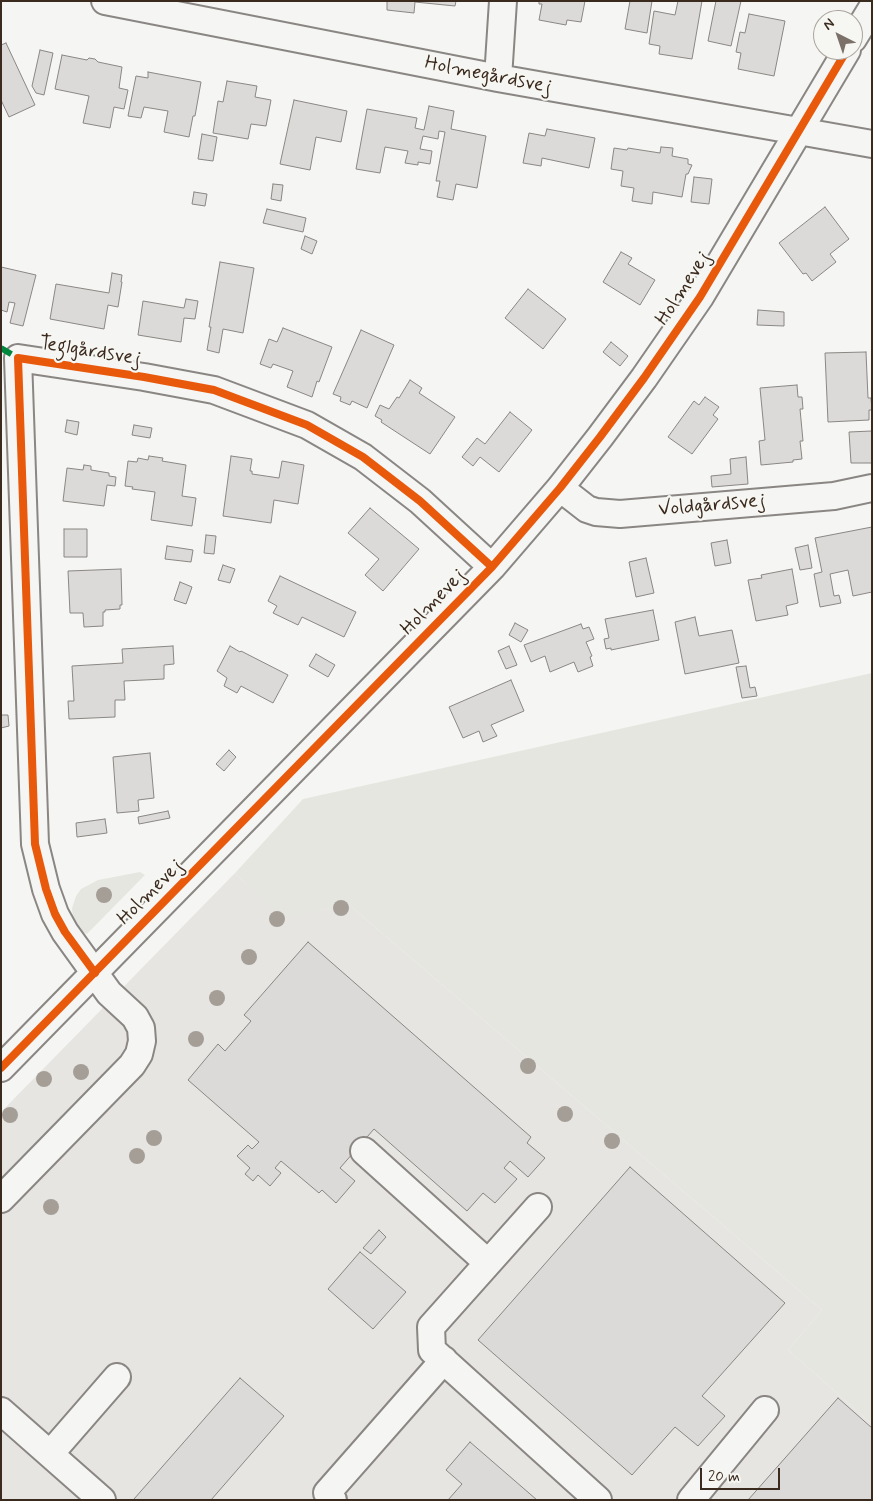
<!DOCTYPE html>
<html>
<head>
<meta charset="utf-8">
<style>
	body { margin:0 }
	#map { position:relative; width:873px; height:1501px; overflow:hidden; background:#f5f5f3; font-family:Mynerve,sans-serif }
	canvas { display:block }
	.frame { position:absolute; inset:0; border:2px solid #3b2a1e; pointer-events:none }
	.north { position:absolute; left:813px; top:10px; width:50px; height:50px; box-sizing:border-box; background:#f6f6f2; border:1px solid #aba49d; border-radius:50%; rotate:319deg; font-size:14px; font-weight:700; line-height:20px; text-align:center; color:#3b2a1e }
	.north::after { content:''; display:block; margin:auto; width:18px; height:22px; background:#7c7169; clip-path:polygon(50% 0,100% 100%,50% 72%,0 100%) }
	.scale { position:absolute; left:700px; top:1468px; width:80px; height:22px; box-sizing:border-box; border:2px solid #3b2a1e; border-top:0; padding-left:6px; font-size:15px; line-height:18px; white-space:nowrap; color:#3b2a1e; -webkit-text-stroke:4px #f6f6f2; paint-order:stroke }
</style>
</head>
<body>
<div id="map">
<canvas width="873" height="1501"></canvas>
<div class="frame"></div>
<div class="north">N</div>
<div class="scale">20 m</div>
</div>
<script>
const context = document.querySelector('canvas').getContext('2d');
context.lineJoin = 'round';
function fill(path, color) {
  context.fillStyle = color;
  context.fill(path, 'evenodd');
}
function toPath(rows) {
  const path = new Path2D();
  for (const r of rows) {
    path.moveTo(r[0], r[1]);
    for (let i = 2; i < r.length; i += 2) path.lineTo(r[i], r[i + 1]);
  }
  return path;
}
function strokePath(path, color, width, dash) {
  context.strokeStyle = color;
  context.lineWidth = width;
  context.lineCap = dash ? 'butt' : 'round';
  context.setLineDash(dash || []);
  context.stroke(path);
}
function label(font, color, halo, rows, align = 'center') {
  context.font = font + ' Mynerve,sans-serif';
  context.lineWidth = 4.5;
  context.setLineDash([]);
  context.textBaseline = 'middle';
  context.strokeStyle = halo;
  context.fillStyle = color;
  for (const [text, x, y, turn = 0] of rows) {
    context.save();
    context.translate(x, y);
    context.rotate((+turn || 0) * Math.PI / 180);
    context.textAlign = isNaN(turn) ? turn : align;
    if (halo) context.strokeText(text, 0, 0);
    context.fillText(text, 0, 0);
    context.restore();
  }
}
const built = toPath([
	[235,873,282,919,348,904,822,1310,788,1350,872,1424,872,1500,1,1500,1,1112]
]);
const green = toPath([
	[872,673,872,1424,788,1350,822,1310,348,904,282,920,235,873,303,799],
	[140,872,145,875,87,934,80,931,73,922,72,908,76,896,81,889,98,880]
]);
const building = toPath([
	[387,1,456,1,455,6,415,2,414,13,387,10,387,1],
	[539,1,585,1,581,22,567,20,566,25,539,20,542,4,539,4,539,1],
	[630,1,652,1,647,33,625,29,630,1],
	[678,1,702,1,692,59,659,54,660,46,649,44,654,11,675,15,678,1],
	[716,1,741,1,731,46,708,41,716,1],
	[749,14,785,21,774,76,738,69,741,53,736,52,740,32,745,33,749,14],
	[6,43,35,105,9,117,1,100,1,45,6,43],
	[40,50,53,53,44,95,36,93,32,86,40,50],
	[62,55,87,60,89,58,95,59,98,62,122,67,119,88,128,90,124,109,114,107,110,128,83,123,89,96,55,89,62,55],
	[148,72,201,82,195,116,193,116,189,137,164,132,168,111,144,107,141,118,128,116,136,76,148,78,148,72],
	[227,81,257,86,255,97,271,100,266,126,251,124,248,139,213,133,218,101,223,102,227,81],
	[294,100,347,111,341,142,316,137,310,170,280,164,294,100],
	[429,106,454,111,451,129,486,136,477,188,456,184,453,200,437,197,440,181,436,181,445,132,439,131,438,139,423,136,420,149,432,151,430,164,418,162,418,165,405,163,408,151,385,147,380,173,356,169,367,109,417,118,415,128,424,130,429,106],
	[547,129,595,138,589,168,542,158,541,166,523,163,529,133,545,136,547,129],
	[202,134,217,137,213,161,198,159,202,134],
	[661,147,673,148,672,156,688,159,688,164,692,165,688,174,686,174,682,197,653,192,652,204,632,201,634,188,621,186,623,171,611,169,614,148,627,150,628,148,660,153,661,147],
	[694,177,712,179,709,204,691,202,694,177],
	[273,184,283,185,281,201,271,199,273,184],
	[194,192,207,194,205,206,192,204,194,192],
	[825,207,849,239,830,254,836,262,812,281,806,273,803,274,779,243,825,207],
	[267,209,306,218,303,232,263,223,267,209],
	[305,236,317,241,312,254,301,249,305,236],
	[621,252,632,258,628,264,655,280,640,305,603,282,621,252],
	[220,262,254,268,243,333,223,329,219,353,207,350,211,327,209,327,220,262],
	[1,267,36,275,23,326,10,323,15,303,9,302,7,312,1,310,1,267],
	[112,273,122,275,121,282,122,282,118,307,108,305,104,329,50,319,56,284,109,293,112,273],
	[528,289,566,319,543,349,505,318,528,289],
	[186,299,198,301,195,319,184,318,181,342,138,335,143,301,184,308,186,299],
	[758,310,784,312,784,326,757,325,758,310],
	[283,328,332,347,319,382,317,381,312,397,287,387,293,371,273,364,271,368,260,364,269,339,277,342,283,328],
	[361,330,394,345,367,408,352,401,350,405,340,401,341,397,333,394,361,330],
	[611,342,628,356,620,366,603,352,611,342],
	[866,352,868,398,871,398,872,410,869,410,869,420,828,422,825,353,866,352],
	[410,380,422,388,419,393,455,417,430,454,381,422,382,420,375,416,380,405,389,409,397,397,399,398,410,380],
	[797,385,798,397,802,397,803,409,800,409,803,441,800,441,802,459,793,460,793,462,761,465,759,441,765,440,760,388,797,385],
	[705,397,719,407,713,415,718,419,692,454,668,437,694,401,699,405,705,397],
	[510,412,532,430,499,472,480,457,473,466,462,457,477,438,485,444,510,412],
	[67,420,79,422,77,435,65,432,67,420],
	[134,425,152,428,150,438,132,435,134,425],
	[872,431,872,463,851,463,849,432,872,431],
	[149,456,163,458,162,461,186,465,182,496,196,498,192,526,151,520,155,492,132,489,133,487,125,486,128,461,137,462,138,458,148,460,149,456],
	[231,456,252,459,250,471,252,471,252,474,279,478,282,461,304,465,298,504,274,500,271,523,223,516,231,456],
	[746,457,748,484,712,487,711,476,731,474,730,459,746,457],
	[84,465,91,466,91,470,109,473,109,476,116,477,115,486,107,485,104,506,63,501,67,468,83,470,84,465],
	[370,508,419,549,383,591,365,575,379,559,348,533,370,508],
	[872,527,872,592,853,596,848,570,830,574,834,596,839,595,841,603,820,607,814,574,822,572,815,538,872,527],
	[64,529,87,529,87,557,64,557,64,529],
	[206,535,216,536,214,554,204,553,206,535],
	[727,540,731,563,715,566,711,543,727,540],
	[808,545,812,568,800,570,795,548,808,545],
	[167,546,193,550,191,562,165,559,167,546],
	[646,558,654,593,636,597,629,562,646,558],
	[223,565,235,569,230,583,218,580,223,565],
	[121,569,122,605,120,605,120,609,105,610,105,612,103,612,103,626,84,627,83,613,70,613,68,571,121,569],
	[792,569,798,603,786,606,788,615,756,621,748,580,762,578,761,575,792,569],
	[280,576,356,612,344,637,302,617,298,625,273,613,277,606,268,601,280,576],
	[180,582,192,587,186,604,174,600,180,582],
	[653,610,659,640,611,650,611,648,606,649,604,639,609,638,605,619,653,610],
	[695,617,699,636,732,630,739,663,685,674,675,622,695,617],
	[515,623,528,630,521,642,509,635,515,623],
	[581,624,583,629,589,627,594,639,586,642,592,656,590,657,593,666,578,672,574,662,550,672,545,656,531,662,524,645,581,624],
	[173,646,174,664,164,665,164,679,124,681,125,700,115,700,115,717,69,719,68,701,74,701,72,666,123,663,122,649,173,646],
	[230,646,240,652,241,651,288,675,273,703,241,686,237,693,224,686,227,678,217,671,230,646],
	[509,646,517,665,506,669,498,651,509,646],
	[316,654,335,665,328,677,309,666,316,654],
	[746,666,750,688,755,687,757,696,742,698,736,667,746,666],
	[511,680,524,711,491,725,497,736,483,742,479,731,463,738,449,707,511,680],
	[1,715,8,715,9,726,1,728,1,715],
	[229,750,236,757,224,771,216,764,229,750],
	[150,753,154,798,138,800,139,811,117,813,113,757,150,753],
	[168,811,170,818,139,824,138,817,168,811],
	[105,819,107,833,77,837,76,823,105,819],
	[308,942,531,1137,527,1143,545,1158,528,1177,510,1161,504,1168,517,1179,495,1203,483,1193,467,1211,374,1129,340,1168,355,1181,336,1203,322,1190,319,1193,281,1161,275,1168,281,1173,270,1186,258,1175,253,1181,245,1174,250,1168,237,1156,248,1145,252,1149,259,1142,188,1080,218,1044,225,1051,251,1021,244,1015,308,942],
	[630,1167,785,1303,702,1396,725,1416,698,1446,675,1427,632,1475,478,1340,630,1167],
	[379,1230,386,1237,371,1254,363,1248,379,1230],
	[360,1252,406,1292,373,1329,328,1289,360,1252],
	[240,1378,284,1416,211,1500,135,1500,134,1499,240,1378],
	[838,1398,872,1428,872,1500,748,1500,838,1398],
	[470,1442,537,1500,448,1500,462,1484,446,1470,470,1442]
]);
const minor = toPath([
	[105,1,498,78,872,144],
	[853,39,872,8],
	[498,78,503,1],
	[560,488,587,509,596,512,620,514,834,496,872,488],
	[1,1068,492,567,560,488,600,437,644,378,700,297,847,50],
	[364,1151,488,1263],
	[1,1199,132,1065,139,1054,142,1041,141,1028,135,1017,109,993,65,932,55,914,46,889,35,844,18,358,144,377,214,390,307,425,363,457,420,501,492,567],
	[538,1207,431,1327,432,1350,598,1500],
	[1,1411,102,1500],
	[50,1454,117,1377],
	[333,1500,327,1493,444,1360],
	[691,1500,765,1410]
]);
const quiet = toPath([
	[1,348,18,358]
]);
const cycleway = toPath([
	[95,973,65,932,55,914,46,889,35,844,18,358,144,377,214,390,307,425,363,457,420,501,492,567],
	[1,1068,492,567,560,488,600,437,644,378,700,297,847,50]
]);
const trees = [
	[104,895],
	[341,908],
	[277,919],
	[249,957],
	[217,998],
	[196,1039],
	[528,1066],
	[81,1072],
	[44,1079],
	[565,1114],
	[10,1115],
	[154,1138],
	[612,1141],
	[137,1156],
	[51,1207]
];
const streetNames = [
	["Holmegårdsvej",488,76,11],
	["Holmevej",684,289,-57],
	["Teglgårdsvej",90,352,9],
	["Voldgårdsvej",712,506,-5],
	["Holmevej",434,603,-46],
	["Holmevej",151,893,-45]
];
fill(built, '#e7e5e2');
fill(green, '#e6e6e1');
fill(building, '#dbdad8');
strokePath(building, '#8a8683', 1);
strokePath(minor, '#8a8683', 30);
strokePath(minor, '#f5f5f3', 26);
strokePath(quiet, '#00873e', 6, [12, 6]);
strokePath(cycleway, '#e8590c', 8);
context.fillStyle = '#a59e97';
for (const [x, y] of trees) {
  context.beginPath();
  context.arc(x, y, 8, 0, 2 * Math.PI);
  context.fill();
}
label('20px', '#3b2a1e', '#f6f6f2', streetNames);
</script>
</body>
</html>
